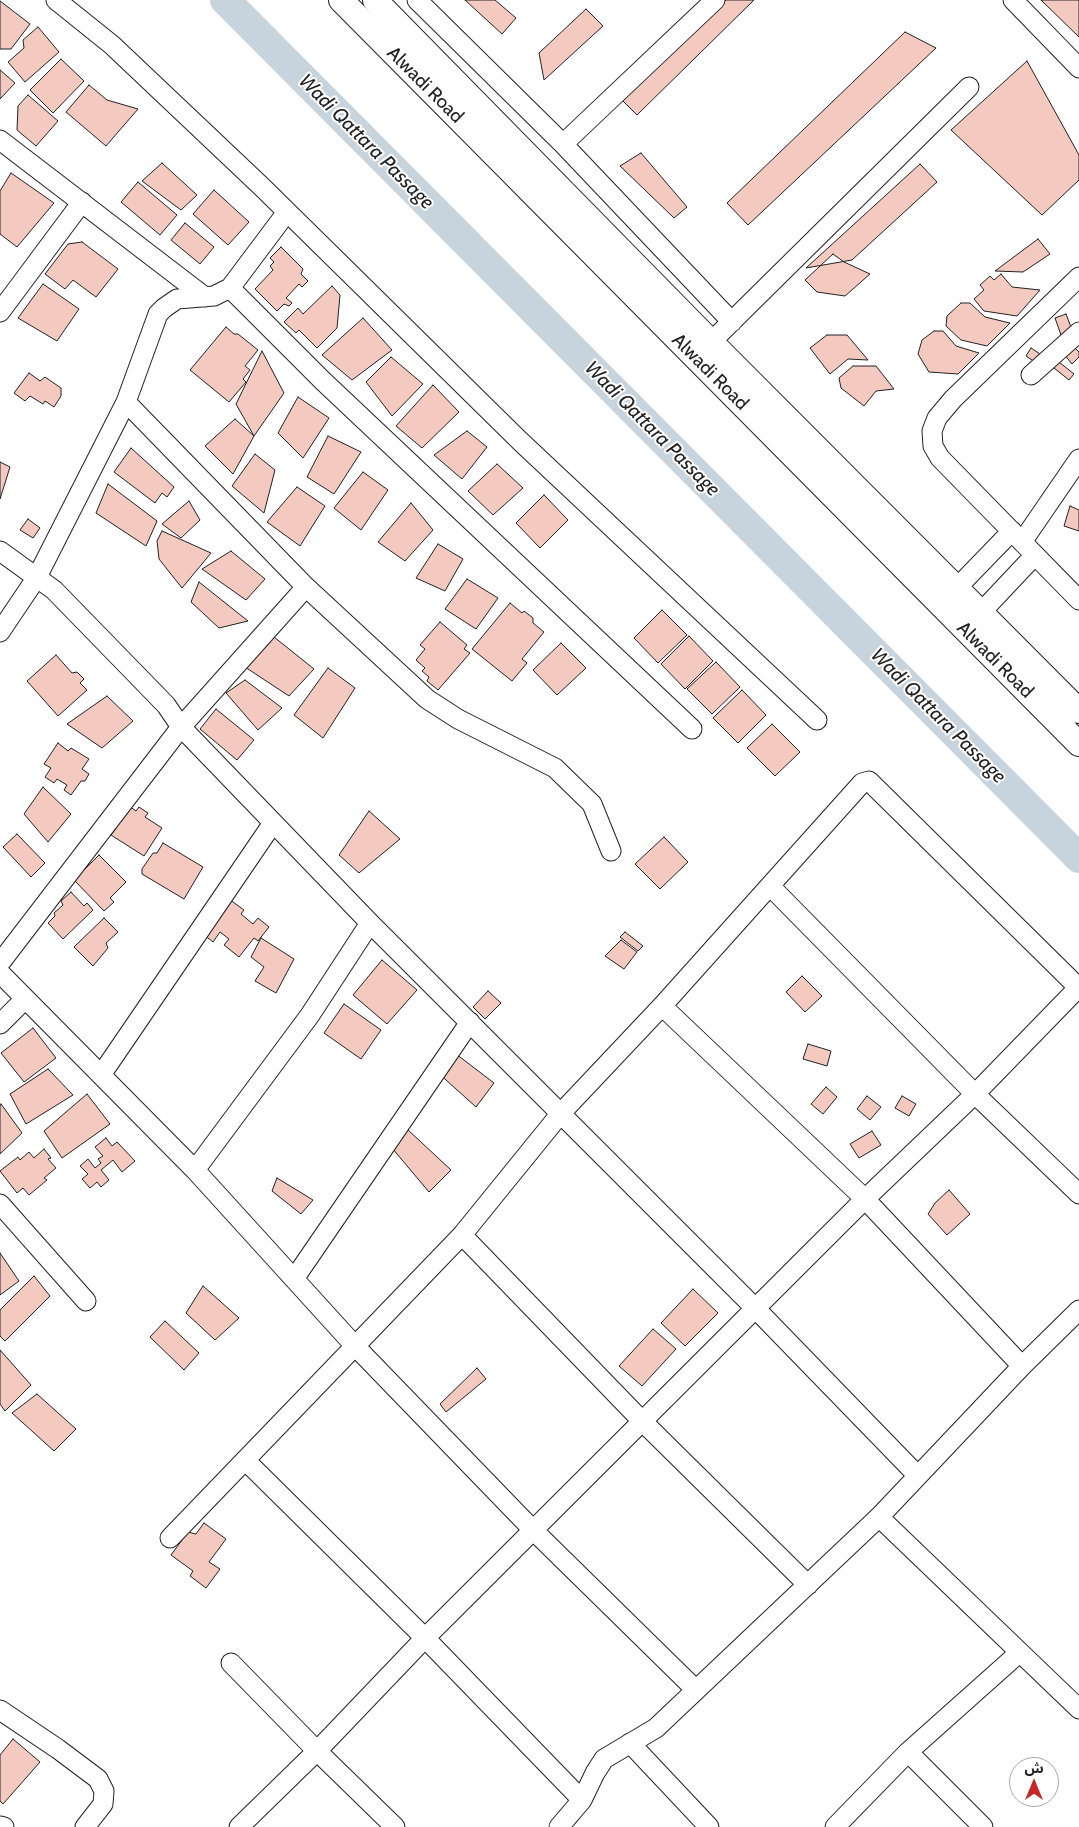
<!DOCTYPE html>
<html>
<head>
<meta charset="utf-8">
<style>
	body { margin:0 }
	#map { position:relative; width:1079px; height:1827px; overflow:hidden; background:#fff; font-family:Cabin,"Noto Sans Arabic",sans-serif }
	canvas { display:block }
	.north { position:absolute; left:1009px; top:1757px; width:50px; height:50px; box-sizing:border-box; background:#fff; border:1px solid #a7a7a7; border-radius:50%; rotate:0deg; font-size:14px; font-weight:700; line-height:20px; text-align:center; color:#222 }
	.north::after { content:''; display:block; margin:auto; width:18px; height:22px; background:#c62828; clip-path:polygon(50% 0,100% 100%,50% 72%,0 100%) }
</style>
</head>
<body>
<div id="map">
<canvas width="1079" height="1827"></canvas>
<div class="north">ش</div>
</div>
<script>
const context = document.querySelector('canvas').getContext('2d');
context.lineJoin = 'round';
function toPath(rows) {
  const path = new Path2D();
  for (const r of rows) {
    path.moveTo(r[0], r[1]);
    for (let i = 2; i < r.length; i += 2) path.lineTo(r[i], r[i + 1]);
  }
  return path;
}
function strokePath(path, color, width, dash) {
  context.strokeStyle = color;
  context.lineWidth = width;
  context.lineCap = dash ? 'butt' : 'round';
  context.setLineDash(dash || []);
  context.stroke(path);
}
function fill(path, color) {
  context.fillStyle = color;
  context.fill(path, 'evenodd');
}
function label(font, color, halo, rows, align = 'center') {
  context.font = font + ' Cabin,sans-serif';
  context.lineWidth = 4;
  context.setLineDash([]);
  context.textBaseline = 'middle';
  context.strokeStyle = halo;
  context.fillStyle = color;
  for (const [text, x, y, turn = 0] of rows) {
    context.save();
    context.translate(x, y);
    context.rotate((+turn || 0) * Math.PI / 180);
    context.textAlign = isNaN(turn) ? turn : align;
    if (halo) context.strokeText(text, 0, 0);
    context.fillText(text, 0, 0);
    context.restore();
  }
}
const river = toPath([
	[225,0,1079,858]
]);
const building = toPath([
	[465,0,495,0,516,18,502,34,465,0],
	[726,0,754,0,637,115,622,100,726,0],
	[1041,0,1079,0,1079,37,1041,0],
	[0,1,30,24,11,49,0,49,0,1],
	[586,9,603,26,544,80,539,53,586,9],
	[38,27,59,52,25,82,8,62,24,48,23,40,38,27],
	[905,32,936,48,748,225,727,203,905,32],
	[61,59,84,81,53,113,30,90,61,59],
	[1027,61,1079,155,1079,180,1042,215,951,130,1027,61],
	[0,70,15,83,0,99,0,70],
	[89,85,107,100,138,109,106,146,66,112,89,85],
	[28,95,58,121,36,146,17,130,18,106,28,95],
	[641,153,687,207,674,218,620,166,641,153],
	[162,163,197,195,181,210,142,181,162,163],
	[920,164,937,182,852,260,806,268,920,164],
	[11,173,54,203,17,247,0,234,0,191,11,173],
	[138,182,177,215,160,235,121,202,138,182],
	[214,190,249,222,228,245,193,214,214,190],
	[185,223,214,247,200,264,171,240,185,223],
	[1038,239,1050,254,1023,272,995,271,1038,239],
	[82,242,118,269,96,297,73,280,65,289,45,274,68,244,82,242],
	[281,247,303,269,301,274,308,281,302,287,299,284,286,298,292,303,289,306,284,304,277,311,255,289,273,270,270,266,274,262,270,258,281,247],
	[833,254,844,262,870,274,845,296,817,292,805,280,833,254],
	[1001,274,1012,287,1040,290,1017,316,984,311,974,299,984,290,980,285,990,276,994,280,1001,274],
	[43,284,79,309,57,341,18,318,43,284],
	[332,286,340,295,337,328,317,348,299,330,296,333,284,322,298,308,303,314,332,286],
	[961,303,970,303,985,317,1010,323,987,346,961,340,946,326,947,316,961,303],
	[1066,314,1072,330,1061,335,1055,318,1066,314],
	[363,318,392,350,352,380,322,355,363,318],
	[226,327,234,334,238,334,258,350,245,366,250,370,243,379,246,382,229,402,190,370,226,327],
	[934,331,943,331,956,346,979,353,958,374,929,372,918,354,922,340,934,331],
	[827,335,847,335,868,360,848,359,830,374,810,348,827,335],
	[1073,346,1079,352,1079,357,1072,364,1064,354,1073,346],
	[1031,348,1043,356,1038,364,1026,356,1031,348],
	[262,351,284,393,254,436,236,404,262,351],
	[391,357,423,384,392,416,366,382,391,357],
	[1059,362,1074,374,1069,380,1054,368,1059,362],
	[853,366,876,366,894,389,876,391,864,406,841,388,839,378,853,366],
	[29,373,40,381,45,377,61,388,61,396,54,407,45,401,43,404,30,396,25,401,14,393,29,373],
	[433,385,459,412,422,448,396,426,433,385],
	[298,397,329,418,303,458,278,433,298,397],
	[235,419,254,436,233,474,205,446,235,419],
	[467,431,487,447,462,479,434,455,467,431],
	[328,436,361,452,334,494,307,477,328,436],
	[131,448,174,487,167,497,162,493,155,503,114,472,131,448],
	[255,454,275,470,264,513,232,486,255,454],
	[0,462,10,467,0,499,0,462],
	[497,464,523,488,493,515,468,491,497,464],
	[363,472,388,490,361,530,334,508,363,472],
	[108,484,157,521,146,546,96,513,108,484],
	[297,487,325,506,300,546,267,522,297,487],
	[544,495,568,520,540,548,516,523,544,495],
	[189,501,200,520,181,538,162,524,189,501],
	[411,503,433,530,405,561,378,542,411,503],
	[1070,506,1079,510,1079,531,1064,526,1070,506],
	[28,519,40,528,33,538,20,530,28,519],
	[162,531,211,553,182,588,159,559,157,541,162,531],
	[438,544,463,559,445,591,416,578,438,544],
	[231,551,265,579,246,600,202,569,231,551],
	[467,579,498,598,476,629,445,609,467,579],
	[199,582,248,621,219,628,191,602,199,582],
	[510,603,522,613,524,611,533,618,533,623,544,632,522,659,527,663,512,681,472,649,510,603],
	[662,610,687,635,658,663,634,638,662,610],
	[440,622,467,645,464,649,470,653,438,690,427,681,429,677,422,671,425,668,416,660,425,649,420,645,440,622],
	[689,636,713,661,685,689,661,664,689,636],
	[274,637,314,669,289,696,245,667,274,637],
	[561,643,586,668,557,695,533,670,561,643],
	[56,655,72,673,77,672,84,679,80,683,87,690,58,716,27,681,56,655],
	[716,662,740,687,712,714,687,689,716,662],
	[328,668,355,688,323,738,294,715,328,668],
	[245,680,282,708,258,730,226,693,245,680],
	[742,690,766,715,738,743,713,718,742,690],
	[107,696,133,721,102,748,67,724,107,696],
	[216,709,254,740,237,760,200,729,216,709],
	[772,724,800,752,775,776,747,748,772,724],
	[58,743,68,751,71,748,89,759,82,769,89,774,85,781,81,781,71,795,64,790,67,785,57,779,54,783,45,777,51,768,44,764,58,743],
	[43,787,71,814,48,842,24,814,43,787],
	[129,806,136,811,139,807,148,813,145,817,162,828,144,856,111,835,117,827,111,824,129,806],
	[369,811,400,839,359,873,339,855,369,811],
	[17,834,45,863,31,877,3,847,17,834],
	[664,837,688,862,660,889,635,864,664,837],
	[163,843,203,867,184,899,142,874,142,869,153,853,157,853,163,843],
	[99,855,126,882,110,898,114,902,104,911,74,880,99,855],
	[71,892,84,906,87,903,93,910,63,939,48,923,55,916,54,913,63,905,61,901,71,892],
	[229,899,244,910,241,914,253,924,258,918,269,927,258,941,254,938,239,957,224,945,229,939,220,932,213,942,203,934,229,899],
	[104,918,118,932,106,943,108,948,93,966,74,947,104,918],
	[625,932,643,946,638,951,620,937,625,932],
	[261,938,294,959,276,993,255,981,264,967,251,957,261,938],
	[621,940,637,952,624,969,605,956,621,940],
	[382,960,417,990,387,1024,353,995,382,960],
	[802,976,822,996,805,1012,786,992,802,976],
	[488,991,501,1003,485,1019,473,1007,488,991],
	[344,1004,381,1030,361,1059,324,1033,344,1004],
	[33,1028,56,1058,24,1082,1,1053,33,1028],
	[808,1044,831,1051,827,1066,803,1059,808,1044],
	[456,1054,494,1083,476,1107,436,1071,456,1054],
	[48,1069,73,1095,26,1124,10,1094,48,1069],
	[826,1087,837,1097,823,1114,811,1104,826,1087],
	[87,1094,110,1124,62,1158,44,1131,87,1094],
	[867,1096,881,1107,870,1120,857,1109,867,1096],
	[902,1096,916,1104,909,1116,895,1108,902,1096],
	[1,1104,22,1133,0,1154,0,1106,1,1104],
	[407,1129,451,1170,429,1192,392,1148,407,1129],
	[872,1131,881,1145,859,1158,850,1144,872,1131],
	[106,1138,112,1146,117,1142,135,1161,122,1172,113,1160,101,1170,109,1180,101,1187,97,1182,90,1188,82,1179,88,1174,80,1166,88,1159,95,1168,101,1163,98,1159,103,1156,95,1147,106,1138],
	[44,1149,51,1158,48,1159,56,1168,44,1178,47,1180,29,1195,23,1188,17,1193,0,1171,18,1157,20,1160,29,1152,34,1158,44,1149],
	[277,1178,313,1200,301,1214,272,1191,277,1178],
	[949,1190,970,1214,947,1235,928,1214,935,1203,949,1190],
	[0,1253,19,1281,0,1295,0,1253],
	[34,1276,50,1296,5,1341,0,1336,0,1310,34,1276],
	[203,1286,239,1318,215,1340,186,1313,203,1286],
	[693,1289,718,1313,685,1346,661,1323,693,1289],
	[165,1321,199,1353,184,1370,150,1337,165,1321],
	[653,1329,676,1349,642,1386,619,1366,653,1329],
	[0,1350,31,1385,5,1411,0,1404,0,1350],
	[477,1368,486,1379,446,1412,440,1404,477,1368],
	[37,1394,76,1429,54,1451,12,1413,37,1394],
	[204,1523,226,1539,209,1562,220,1569,206,1588,190,1576,193,1571,171,1555,188,1532,196,1534,204,1523],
	[13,1739,40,1762,3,1804,0,1801,0,1755,13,1739]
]);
const minor = toPath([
	[56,0,112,45,262,187,520,441,817,720],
	[417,0,563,144,732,322],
	[1013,0,1079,68],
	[0,140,205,297],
	[563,144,715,0],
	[1079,277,953,399,937,418,932,431,933,446,940,458,1079,600],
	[230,288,323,381,692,729],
	[0,312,82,202],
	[711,342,969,87],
	[1031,375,1079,332],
	[126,402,306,587,427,699,458,719,555,768,592,804,611,851],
	[1022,542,1079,459],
	[0,551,54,590,166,705,181,727,370,923,756,1309,918,1476],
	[947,598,1012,531],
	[971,623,1035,555],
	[0,632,37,577,126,402,158,314,164,308,177,299,214,296,230,288,287,212],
	[770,886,975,1094,1079,1194],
	[0,963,181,727,306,587],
	[0,973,195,1170,355,1346,533,1530,696,1690],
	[662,1006,865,1199,1022,1366],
	[0,1024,25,999],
	[101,1075,273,823],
	[195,1170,310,1015,370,923],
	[0,1204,86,1301],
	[462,1235,642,1421,808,1585],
	[294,1279,470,1022],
	[245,1460,425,1638,582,1800],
	[879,1517,1079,1709],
	[170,1538,462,1235,561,1113,662,1006,862,783,869,781,1079,988],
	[231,1663,317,1751,395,1827],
	[0,1710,58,1749,98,1779,104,1791,103,1804,85,1827],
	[630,1743,709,1827],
	[908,1752,983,1827],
	[0,1826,4,1827],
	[239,1827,317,1751,425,1638,865,1199,975,1094,1078,988],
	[559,1827,582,1800,595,1773,604,1759,656,1728,879,1517,1022,1366,1079,1310],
	[835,1827,908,1752,1019,1653]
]);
const major = toPath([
	[341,0,1079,744],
	[375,0,711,342,1079,711]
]);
const streetNames = [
	["Alwadi Road",425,85,45],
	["Alwadi Road",710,372,45],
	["Alwadi Road",995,660,45]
];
const waterNames = [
	["Wadi Qattara Passage",366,142,45],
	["Wadi Qattara Passage",652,429,45],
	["Wadi Qattara Passage",938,716,45]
];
strokePath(river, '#c7d3dd', 30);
fill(building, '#f3c9c0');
strokePath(building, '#222', 1);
strokePath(minor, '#222', 21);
strokePath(major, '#222', 26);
strokePath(minor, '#fff', 19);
strokePath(major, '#fff', 24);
label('19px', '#222', '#fff', streetNames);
label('italic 20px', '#222', '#fff', waterNames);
</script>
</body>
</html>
